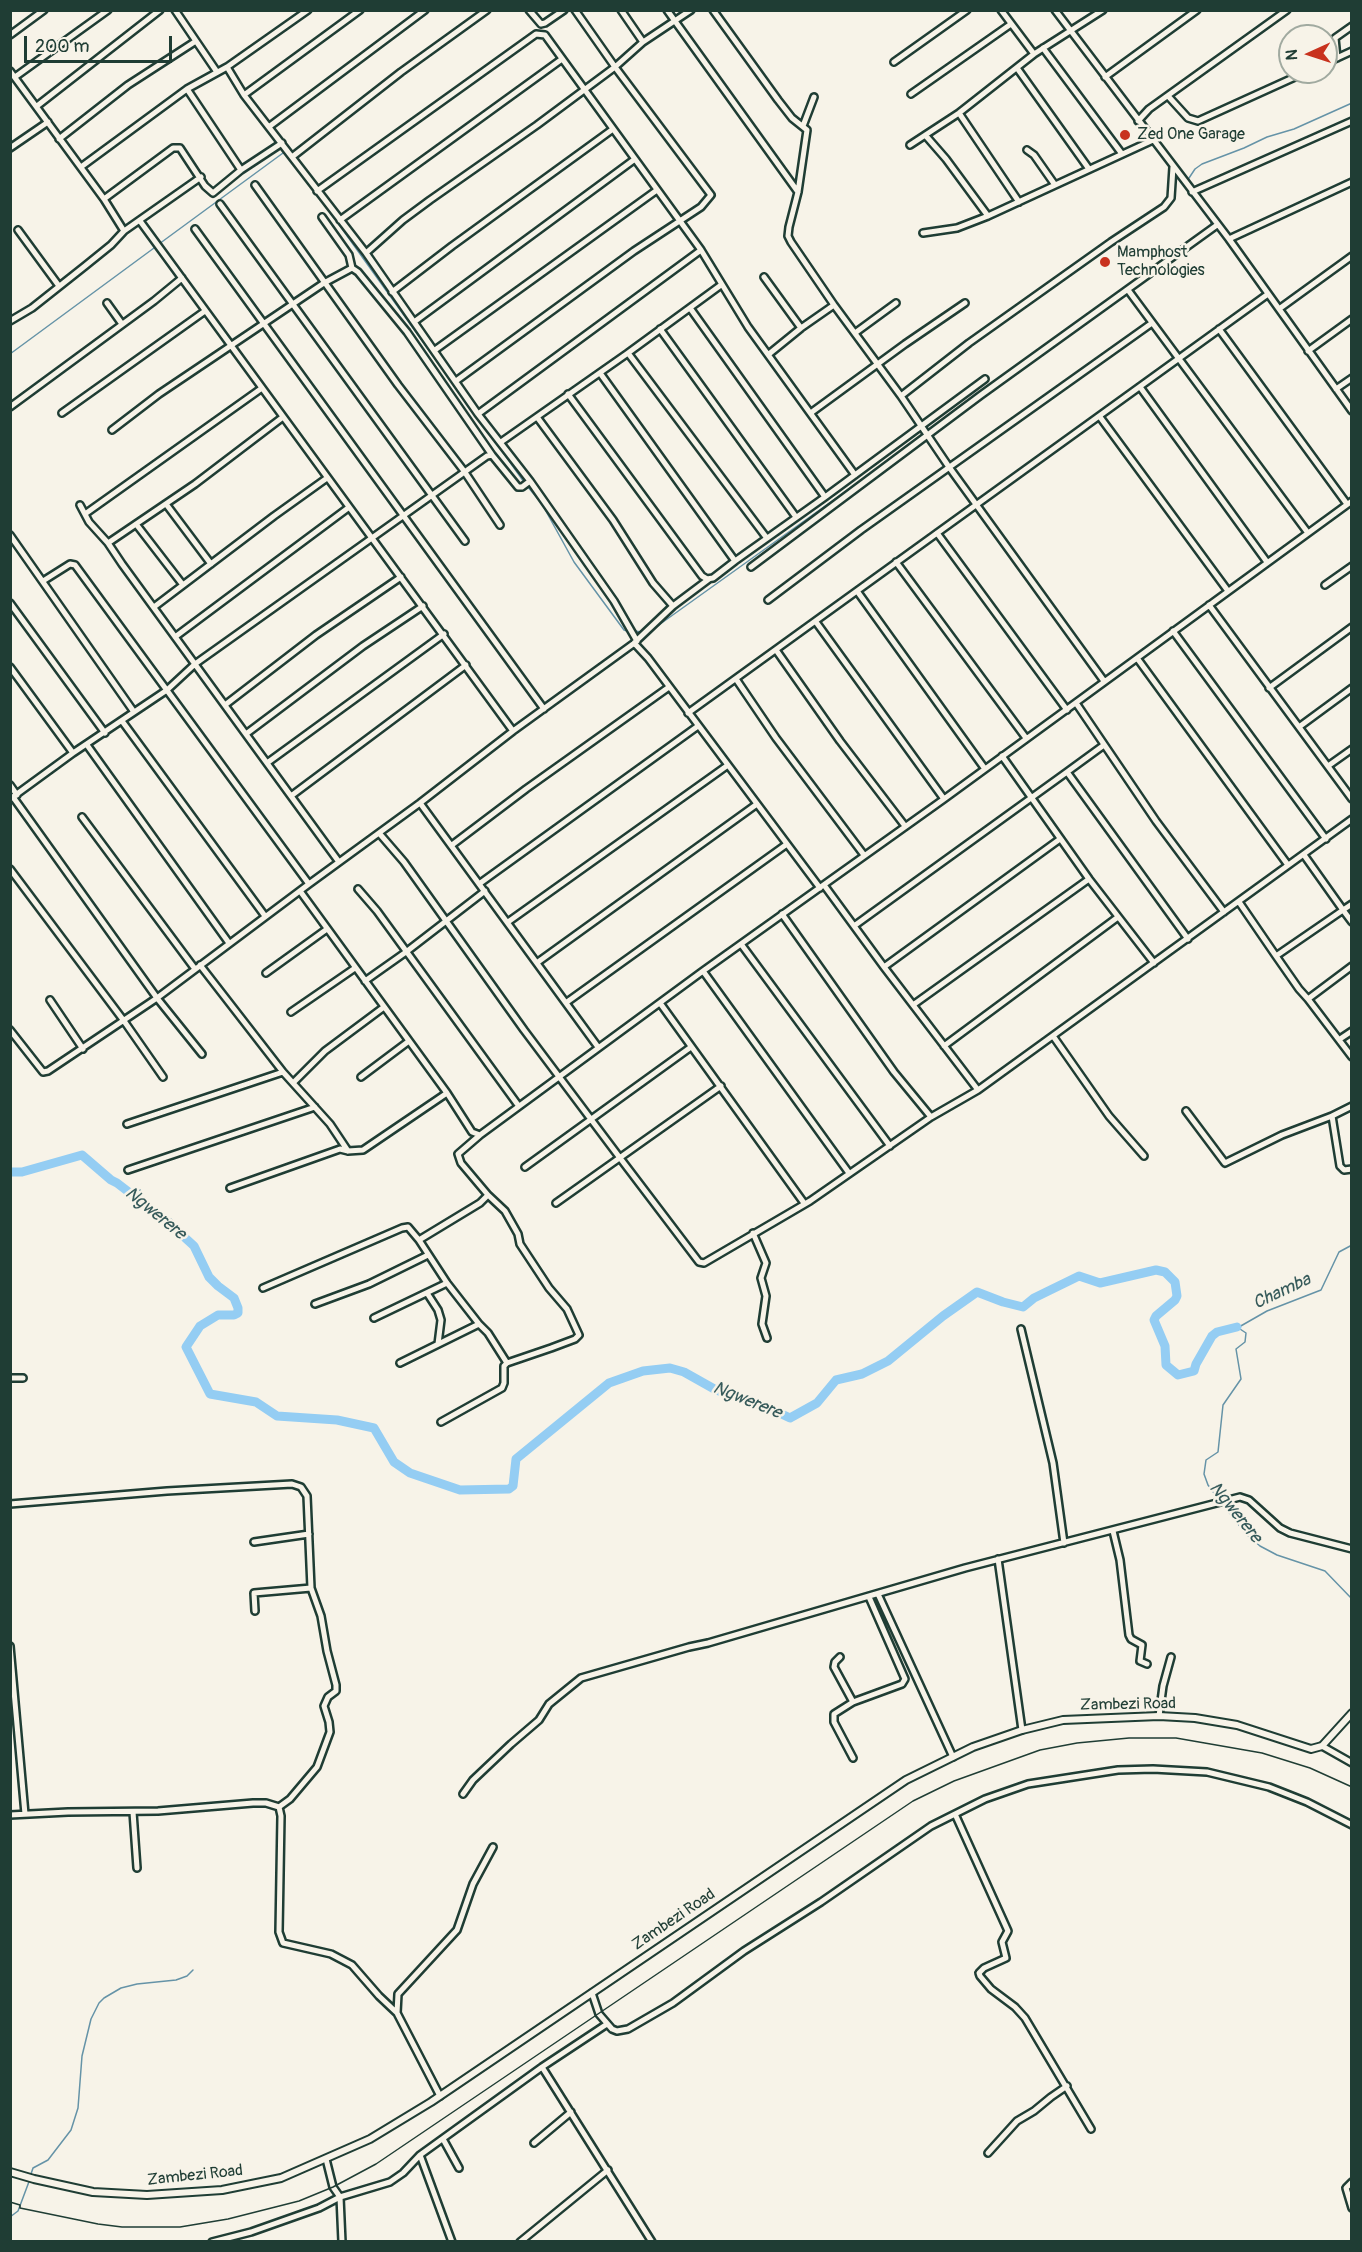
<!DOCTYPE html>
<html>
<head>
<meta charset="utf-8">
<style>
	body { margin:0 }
	#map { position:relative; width:1362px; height:2252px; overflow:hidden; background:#f7f3e8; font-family:Pangolin,sans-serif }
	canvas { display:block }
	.frame { position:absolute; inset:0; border:12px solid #1f3d34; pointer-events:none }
	.north { position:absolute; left:1278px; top:24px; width:60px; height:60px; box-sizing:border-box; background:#f7f3e8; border:2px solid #a1aaa0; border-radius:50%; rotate:267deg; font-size:16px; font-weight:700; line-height:24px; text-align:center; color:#1f3d34 }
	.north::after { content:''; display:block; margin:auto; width:21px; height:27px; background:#c8321e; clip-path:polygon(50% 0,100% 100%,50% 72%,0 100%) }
	.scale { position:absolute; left:24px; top:36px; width:148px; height:27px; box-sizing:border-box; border:3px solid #1f3d34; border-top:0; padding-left:8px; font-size:18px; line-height:21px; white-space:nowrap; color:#1f3d34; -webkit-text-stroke:4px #f7f3e8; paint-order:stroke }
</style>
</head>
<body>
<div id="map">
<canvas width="1362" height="2252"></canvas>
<div class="frame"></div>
<div class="north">N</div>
<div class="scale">200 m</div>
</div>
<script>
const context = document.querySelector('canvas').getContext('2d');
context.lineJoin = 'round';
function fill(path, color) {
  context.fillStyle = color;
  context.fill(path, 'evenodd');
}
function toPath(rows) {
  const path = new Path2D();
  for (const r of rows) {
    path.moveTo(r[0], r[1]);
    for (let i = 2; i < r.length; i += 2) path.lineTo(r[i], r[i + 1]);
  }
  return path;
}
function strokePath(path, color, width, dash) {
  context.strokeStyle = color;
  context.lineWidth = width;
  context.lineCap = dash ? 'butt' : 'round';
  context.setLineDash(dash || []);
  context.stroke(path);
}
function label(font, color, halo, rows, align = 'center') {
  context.font = font + ' Pangolin,sans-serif';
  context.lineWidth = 5;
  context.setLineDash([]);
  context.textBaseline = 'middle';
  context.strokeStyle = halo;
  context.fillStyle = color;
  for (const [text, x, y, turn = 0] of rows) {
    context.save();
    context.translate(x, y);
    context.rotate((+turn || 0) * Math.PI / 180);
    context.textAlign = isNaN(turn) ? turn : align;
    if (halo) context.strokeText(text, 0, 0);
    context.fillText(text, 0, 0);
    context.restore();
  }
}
const water = toPath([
	[140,1190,140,1197,152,1208,172,1220,194,1246,178,1230,133,1200,136,1193,140,1190]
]);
const stream = toPath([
	[1189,178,1195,169,1202,164,1244,148,1267,137,1294,129,1352,103],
	[320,198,471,409],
	[159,244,283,153,287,154],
	[1147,272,1211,225,1211,220,1205,212],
	[10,354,154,248],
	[485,427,524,482],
	[528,487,542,504,574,562,624,630,627,631],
	[635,631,641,632],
	[649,632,909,446],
	[1239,1327,1267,1311,1321,1290,1339,1252,1352,1245],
	[1220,1501,1208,1485,1204,1474,1206,1460,1218,1452,1223,1405,1241,1379,1236,1349,1245,1342,1246,1333,1237,1327],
	[1223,1505,1246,1534,1260,1546,1277,1555,1325,1571,1352,1599],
	[31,2174,33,2168,48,2160,71,2130,78,2108,82,2056,91,2019,99,2003,104,1998,121,1988,137,1984,176,1980,187,1976,193,1970],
	[10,2217,18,2211,30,2179]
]);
const river = toPath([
	[10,1172,22,1172,82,1155,111,1180,117,1183,143,1203],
	[170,1224,194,1246,209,1277,218,1286,234,1298,238,1308,238,1313,234,1315,218,1315,200,1326,186,1347,210,1394,256,1402,277,1416,337,1420,374,1428,394,1462,410,1473,460,1490,509,1489,513,1486,516,1459,609,1383,643,1371,670,1368,684,1372,716,1390,769,1408,790,1418,817,1403,836,1380,862,1374,888,1361,943,1316,977,1292,1003,1302,1023,1307,1034,1298,1079,1276,1100,1283,1156,1270,1165,1272,1175,1282,1177,1296,1175,1300,1156,1316,1154,1320,1165,1346,1166,1365,1178,1375,1194,1371,1196,1364,1212,1336,1217,1332,1237,1327]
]);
const minor = toPath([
	[175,10,217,72],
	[360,10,244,95,366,253,478,414,530,481,614,601,637,641],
	[529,10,541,24,545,23,564,10],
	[621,10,643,42],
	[667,10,798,192],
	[713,10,778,100,792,118,807,130,798,192,789,227,788,236,791,242,834,305,901,396,949,467,1104,681],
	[1001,10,1034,54,1103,10],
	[1055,10,1229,239,1352,411],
	[10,35,44,10],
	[1043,48,1122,154],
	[1337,58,1335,38,1352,26],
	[894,62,967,10],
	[1326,63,1352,51],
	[1017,68,1089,169],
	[10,71,104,199,124,231,201,177],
	[15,77,108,10],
	[1105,77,1197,10],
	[187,89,241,170],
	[911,94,1011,24],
	[244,95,227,67,308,10],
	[1168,96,1188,118,1198,121,1306,72],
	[37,106,160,10],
	[959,113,1019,202],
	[1138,121,1149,109,1287,10],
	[270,126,425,10],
	[803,126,814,97],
	[926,136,946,159,988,216],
	[59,139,128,85,196,41],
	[910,145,959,113,1034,54],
	[10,148,48,122],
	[1027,150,1034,155,1055,185],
	[292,157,401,72,487,10],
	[81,167,187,89,227,67],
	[255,185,398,385,464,471,500,525],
	[317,191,536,34,545,35,701,250,748,327,855,475],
	[1192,192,1352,121],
	[104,199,173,148,180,148,205,186,213,193,241,170,282,143],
	[220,204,465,541],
	[322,217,349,255,352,268],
	[340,220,562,59],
	[140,221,513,731],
	[195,229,544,709],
	[18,230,59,286],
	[923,233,957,228,988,216,1153,140],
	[1229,239,1352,182],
	[366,253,403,220,430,200,537,125,615,67,643,42,691,10],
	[764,277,801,328],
	[1128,290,1308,533],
	[392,292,452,246,613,129],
	[107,303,122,324],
	[690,308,825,497],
	[1279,309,1352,256],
	[10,321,32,308,85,266,111,245,124,231],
	[414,322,635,159],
	[660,329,796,517],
	[1219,329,1347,504],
	[855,333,896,303],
	[435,350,657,190],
	[1308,351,1352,319],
	[628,353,721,285],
	[769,354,801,328,834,305],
	[600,373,735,561,825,497,985,379],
	[456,381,634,251,701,207,711,195,615,67,575,10],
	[1140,387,1267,562],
	[1336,389,1352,378],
	[568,394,702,576,707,579,713,578,735,561],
	[901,396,969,343,1111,242,1164,207,1171,198,1173,167],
	[10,407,154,301,182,278],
	[812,412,905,344,965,303],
	[62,413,205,311],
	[478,414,701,250],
	[537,417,613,520,653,583,673,606],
	[1100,417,1228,591],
	[112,430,159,394,324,283,352,268,358,272,407,332,492,455],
	[501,442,628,353,766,537],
	[166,504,211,564],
	[80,505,89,522,108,543,122,564,339,862],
	[85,514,262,388],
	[136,524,183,585],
	[937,533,1067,710],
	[10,535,134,712],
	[108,543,195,484,283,417],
	[896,562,1026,738],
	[751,567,981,395,1217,225],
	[43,581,70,564,75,565,309,884],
	[1325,585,1352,566],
	[857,591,985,769],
	[768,600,861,530,1152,323],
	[10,603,105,733],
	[1209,605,1352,799],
	[154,607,274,516,327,478],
	[816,622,944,799],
	[1173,631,1326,839],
	[175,637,348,508],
	[634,643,673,606,709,579],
	[776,650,840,741,905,826],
	[1137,658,1288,865],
	[10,667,73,753],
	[736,679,776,738,864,855],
	[1269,688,1352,627],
	[1076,703,1156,821,1224,912],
	[225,705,316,635,401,577],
	[688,713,1268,294],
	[122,721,265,916],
	[1299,727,1352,688],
	[246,734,363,646,423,606],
	[87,745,229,943],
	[1104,745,1067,772,1188,939],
	[1002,756,1089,879,1154,963],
	[267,763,444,634],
	[1328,766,1352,749],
	[10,785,17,795],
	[291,796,466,665],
	[13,797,157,998,202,1054],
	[10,799,73,753,167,690,195,664,487,456,492,455,518,487,522,487,530,481],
	[420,803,598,1047],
	[82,817,195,969],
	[379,833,404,862,524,1030,620,1158,699,1262,704,1263,810,1201,931,1117,978,1090,1352,819],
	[452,845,526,789,669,687],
	[10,869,124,1021,163,1077],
	[479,884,698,726],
	[824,885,884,967,978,1090],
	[358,889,377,911,518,1105],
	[300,891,447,1093,472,1132,480,1135,703,971,944,799,1352,501],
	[1239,902,1276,956,1343,910,1304,855],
	[1352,904,1343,910,1352,922],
	[782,914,894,1072,931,1117],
	[508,922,728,765],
	[854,926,1067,772],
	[741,944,890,1146],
	[1276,956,1299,989,1308,999],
	[538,962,757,804],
	[200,965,283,1072,330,1124,348,1151],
	[1352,966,1308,999,1352,1057],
	[884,967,1060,839],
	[703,971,849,1173],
	[266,973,327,929],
	[365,981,406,952,485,891],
	[50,1000,83,1049],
	[567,1002,787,844],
	[660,1003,804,1203],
	[913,1005,1089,879],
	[291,1012,355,968],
	[10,1030,43,1072,48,1071,157,998,309,884,420,803,513,731,633,644,636,645,648,658,820,888],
	[1053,1036,1109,1116,1144,1156],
	[1340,1039,1352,1031],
	[944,1046,1118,917],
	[361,1077,409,1041],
	[293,1083,325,1051,384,1007],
	[1352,1106,1332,1116,1340,1166,1344,1170,1352,1169],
	[1186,1111,1225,1163,1282,1135,1332,1116],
	[127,1124,283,1072],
	[525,1167,691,1047],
	[128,1170,315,1107],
	[230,1188,340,1149,348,1151,363,1150,447,1093],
	[556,1203,721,1086],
	[753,1233,766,1263,761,1278,766,1296,762,1324,767,1338],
	[263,1288,402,1228,408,1227,419,1240],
	[427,1293,438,1310,441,1320,438,1344],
	[315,1304,369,1284,428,1255],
	[374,1318,447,1283],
	[479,1324,488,1333,507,1363],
	[1021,1329,1053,1463,1064,1543],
	[400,1363,479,1324,447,1283,419,1240,480,1203,488,1195,461,1163,458,1154,480,1135],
	[10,1378,23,1378],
	[441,1422,502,1388,504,1383,504,1366,507,1363,551,1348,575,1339,579,1335,567,1309,549,1288,520,1244,518,1234,505,1211,488,1195],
	[10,1504,167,1491,292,1484,301,1487,307,1496,311,1588,321,1616,327,1651,336,1685,336,1691,328,1697,324,1706,329,1722,330,1732,317,1767,290,1799,279,1807],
	[1113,1531,1120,1560,1129,1635,1131,1639,1142,1645,1140,1661,1147,1664],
	[254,1542,309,1534],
	[998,1559,1022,1730],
	[878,1594,953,1757],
	[255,1611,254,1593,311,1588],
	[10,1646,25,1814],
	[840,1657,835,1662,834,1667,853,1702],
	[1159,1716,1163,1686,1171,1657],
	[1322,1746,1352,1763],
	[853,1758,834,1722,834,1714,853,1702,902,1684,905,1679,869,1597],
	[463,1794,473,1780,511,1744,539,1720,549,1704,581,1678,689,1647,708,1643,965,1568,1240,1497,1249,1500,1280,1528,1290,1533,1352,1549],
	[133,1812,137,1868],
	[955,1814,1008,1931,1002,1942,1006,1958,984,1968,979,1973,980,1976,991,1989,1015,2007,1025,2018,1091,2129],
	[10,1815,68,1812,158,1811,253,1803,266,1803,279,1807,281,1816,279,1932,283,1943,331,1954,352,1965,379,1996,397,2013,440,2096],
	[592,1993,599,2014,612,2029,617,2031,628,2029,673,2003,744,1951,821,1902,931,1826,985,1799,1028,1784,1118,1770,1153,1769,1207,1772,1269,1787,1307,1802,1352,1825],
	[397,2013,398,1994,457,1930,473,1884,493,1847],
	[542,2067,652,2242],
	[443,2139,459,2168],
	[534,2143,571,2112],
	[988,2153,1017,2121,1034,2111,1051,2097,1067,2086],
	[420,2155,452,2242],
	[326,2159,333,2187,340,2197,342,2242],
	[1352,2182,1346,2188,1352,2208],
	[212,2242,251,2232,319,2208,340,2197,390,2182,403,2173,420,2155,542,2067,607,2024],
	[520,2242,608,2170]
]);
const major = toPath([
	[10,2172,34,2179,93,2192,147,2195,222,2190,281,2178,370,2139,431,2102,906,1780,973,1747,1022,1730,1063,1720,1159,1716,1195,1718,1237,1725,1311,1749,1322,1746,1352,1713]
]);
const rail = toPath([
	[10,2202,20,2205,20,2208,98,2224,122,2227,180,2227,228,2219,299,2201,333,2187,376,2164,913,1801,954,1781,1040,1750,1077,1743,1129,1738,1176,1738,1262,1753,1310,1768,1352,1787]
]);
const markers = [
	[1125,135,6,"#c8321e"],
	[1105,262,6,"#c8321e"]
];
const poiNames = [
	["Zed One Garage",1137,135],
	["Mamphost",1117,253],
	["Technologies",1117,271]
];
const streetNames = [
	["Zambezi Road",1128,1705,-1],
	["Zambezi Road",674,1920,-34],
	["Zambezi Road",195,2176,-6]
];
const waterNames = [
	["Ngwerere",155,1214,39],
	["Chamba",1282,1292,-25],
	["Ngwerere",747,1401,22],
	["Ngwerere",1235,1513,51]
];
fill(water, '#94cdf3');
strokePath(water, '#6593a7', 1.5);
strokePath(stream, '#6593a7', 1.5);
strokePath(river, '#94cdf3', 9);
strokePath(minor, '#1f3d34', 10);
strokePath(major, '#1f3d34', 10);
strokePath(minor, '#f7f3e8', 5);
strokePath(major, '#f7f3e8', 6);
strokePath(rail, '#1f3d34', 1.5);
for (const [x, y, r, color] of markers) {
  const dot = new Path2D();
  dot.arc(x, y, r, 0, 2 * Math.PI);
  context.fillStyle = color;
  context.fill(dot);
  strokePath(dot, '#f7f3e8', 2);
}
label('16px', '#1f3d34', '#f7f3e8', poiNames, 'left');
label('16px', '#1f3d34', '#f7f3e8', streetNames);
label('italic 18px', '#365a5a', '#f7f3e8', waterNames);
</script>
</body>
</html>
